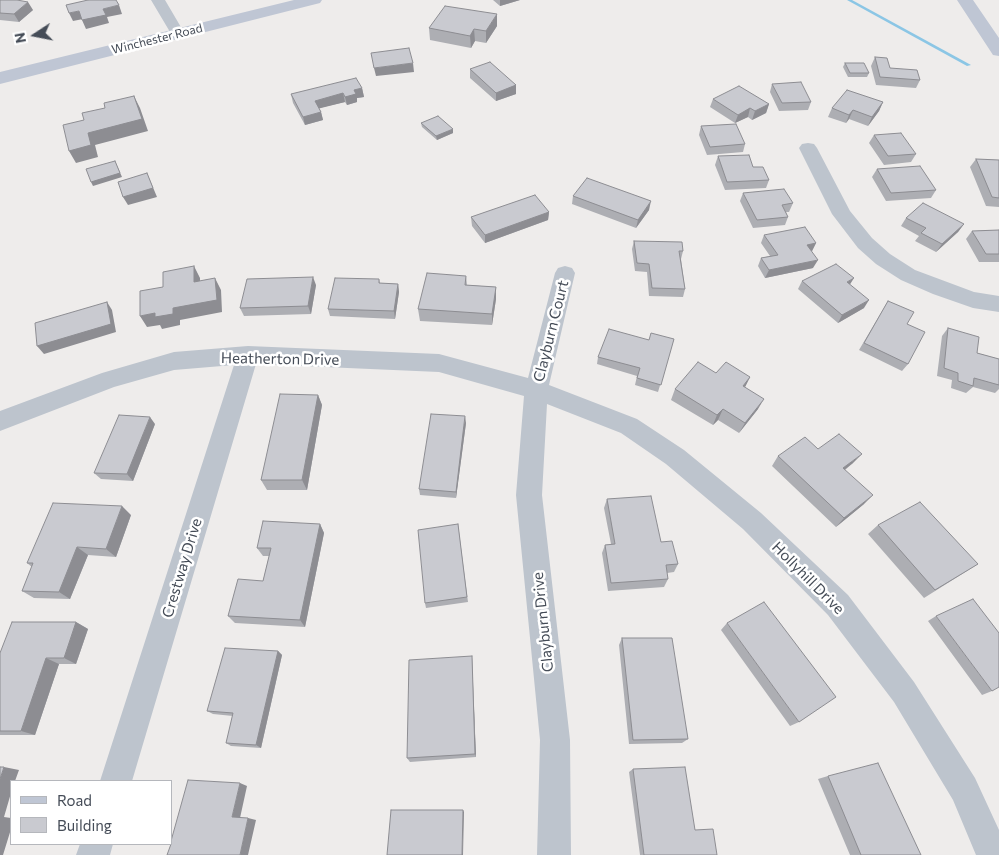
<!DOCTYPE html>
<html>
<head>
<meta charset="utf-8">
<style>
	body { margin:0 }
	#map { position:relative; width:999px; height:855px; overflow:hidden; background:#eeeceb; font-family:Commissioner,sans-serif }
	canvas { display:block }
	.legend { position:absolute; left:10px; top:780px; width:162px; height:65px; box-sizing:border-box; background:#fff; border:1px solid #b5b7bc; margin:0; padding:6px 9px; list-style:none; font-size:15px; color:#454c57 }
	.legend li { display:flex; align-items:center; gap:10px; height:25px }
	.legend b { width:25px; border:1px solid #b5b7bc }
	.north { position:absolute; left:10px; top:10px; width:50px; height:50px; -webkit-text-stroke:4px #fff; paint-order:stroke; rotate:259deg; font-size:14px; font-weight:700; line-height:20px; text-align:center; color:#454c57 }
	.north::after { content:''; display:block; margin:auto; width:18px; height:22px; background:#454c57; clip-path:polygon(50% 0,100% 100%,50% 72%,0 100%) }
</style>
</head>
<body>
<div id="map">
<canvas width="999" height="855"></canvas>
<ul class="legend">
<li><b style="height:6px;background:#bfc6d4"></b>Road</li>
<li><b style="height:14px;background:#c9cad0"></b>Building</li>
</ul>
<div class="north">N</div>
</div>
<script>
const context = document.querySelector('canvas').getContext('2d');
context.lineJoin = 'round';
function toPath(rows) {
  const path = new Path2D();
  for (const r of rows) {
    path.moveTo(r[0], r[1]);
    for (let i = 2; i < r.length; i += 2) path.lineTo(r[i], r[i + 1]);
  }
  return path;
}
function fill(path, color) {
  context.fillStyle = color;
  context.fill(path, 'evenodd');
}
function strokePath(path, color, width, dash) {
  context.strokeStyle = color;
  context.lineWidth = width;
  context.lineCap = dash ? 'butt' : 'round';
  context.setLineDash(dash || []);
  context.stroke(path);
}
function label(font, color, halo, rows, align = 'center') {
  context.font = font + ' Commissioner,sans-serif';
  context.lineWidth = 5;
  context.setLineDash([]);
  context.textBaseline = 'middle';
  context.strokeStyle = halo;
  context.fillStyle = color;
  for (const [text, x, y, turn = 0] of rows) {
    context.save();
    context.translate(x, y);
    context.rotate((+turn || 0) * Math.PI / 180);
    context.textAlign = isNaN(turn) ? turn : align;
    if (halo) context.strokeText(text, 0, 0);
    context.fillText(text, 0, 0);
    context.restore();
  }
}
const stream = toPath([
	[847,0,852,0,971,65,967,66,847,0]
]);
const street = toPath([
	[151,0,165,0,185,34,183,37,173,37,151,0],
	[808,143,814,144,817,148,850,211,872,238,890,254,915,270,974,292,999,296,999,312,973,308,933,294,901,280,876,264,858,248,832,214,799,148,802,144,808,143],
	[565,266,572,268,575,273,549,385,637,419,684,450,761,513,848,595,914,682,975,778,999,830,999,855,976,855,953,800,894,702,828,615,743,529,666,464,621,433,547,404,542,495,570,740,571,855,537,855,540,740,516,495,524,396,439,372,256,364,132,781,100,781,234,365,174,370,114,387,0,431,0,411,102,373,174,352,248,346,439,354,528,378,555,273,558,268,565,266],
	[80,844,113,844,110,855,76,855,80,844]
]);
const secondary = toPath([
	[294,0,322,0,320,3,0,84,0,72,294,0],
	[957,0,973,0,999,38,999,56,993,55,957,0]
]);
const wall = toPath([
	[0,0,33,10,19,22,0,20],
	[493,0,520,0,500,6],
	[497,26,486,43,475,41,471,48,430,40,429,28],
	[875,57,890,68,920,80,916,88,876,85,871,66],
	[845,63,869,73,867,77,848,77,843,67],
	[470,69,516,85,516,94,496,101,470,78],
	[772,84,811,102,808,110,779,111,770,92],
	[362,88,364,97,357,98,357,102,347,105,345,102,319,108,321,112,323,120,305,125,293,103,291,94],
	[713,99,769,104,766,113,752,120,748,117,735,123,710,107],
	[883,102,879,111,868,126,849,119,846,123,828,117,832,108],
	[421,123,453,133,437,140,422,127],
	[701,126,745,144,743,152,707,155,699,135],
	[874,135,916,154,911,162,884,165,869,143],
	[718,156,753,167,769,180,766,188,725,190,715,165],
	[976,159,999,160,999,207,986,206,970,167],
	[877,169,936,190,931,198,886,201,872,177],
	[743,193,793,203,789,212,786,212,788,217,785,225,753,228,740,201],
	[573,196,649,210,636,228,572,204],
	[549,212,548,220,485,243,472,226,471,217],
	[906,218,964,224,958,232,936,252,915,241,919,236,901,226],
	[999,230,999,262,979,262,966,239,972,231],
	[764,235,816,243,812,251,811,251,813,268,765,278,758,266,761,258,770,256,761,243],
	[634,241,683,251,681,259,685,289,683,297,649,296,647,272,635,271,632,249],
	[466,276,467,285,496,287,496,299,492,325,420,321,418,309],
	[379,279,380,283,398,284,399,292,395,319,330,316,328,309],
	[802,281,850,285,864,308,838,323,798,289],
	[316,285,311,314,244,316,240,308],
	[888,301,907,324,908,364,902,371,859,350],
	[948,328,977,353,999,359,999,389,995,393,973,387,966,393,951,388,952,380,937,376,942,336],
	[674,339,658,392,635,385,637,376,597,364,598,357,649,340],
	[716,373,750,377,745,387,758,409,739,433,718,420,713,425,671,400,675,389],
	[318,395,322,405,307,490,267,490,261,480],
	[466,423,456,498,420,495,419,489],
	[155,424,133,481,101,479,94,473],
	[818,449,853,463,845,470,864,504,836,527,772,466,778,456],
	[607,499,661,542,678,564,674,572,667,573,668,579,664,587,608,591,602,553,605,545,611,544,604,508],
	[131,515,116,557,88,555,70,599,34,598,22,591,32,567,27,563],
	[320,524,324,533,305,627,235,623,228,616,263,581,269,556,263,556,257,548],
	[458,524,468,602,426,608,425,603],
	[878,525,978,564,924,598,868,534],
	[936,616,992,691,982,695,928,621],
	[76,622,88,629,76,664,59,664,35,735,0,735,0,653],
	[727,623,799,722,790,726,721,630],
	[622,638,688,739,682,743,629,744,619,645],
	[278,651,282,655,261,748,231,746,226,743,233,716,213,714,207,711],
	[472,656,476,757,410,762,407,758],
	[633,769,695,830,717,855,640,855,629,772],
	[828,776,921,855,850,855,818,779]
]);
const shadedWall = toPath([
	[500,0,520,0,500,6],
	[28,2,33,10,19,22,14,14],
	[119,5,122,14,107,17,109,23,86,29,82,20,103,9],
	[79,11,83,19,73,21,69,13],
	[497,14,497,26,486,43,486,31],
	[474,29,475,41,471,48,470,36],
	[413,63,414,72,376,76,374,68],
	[516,85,516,94,496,101,496,93],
	[362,88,364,97,357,98,357,102,347,105,345,97,354,90],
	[343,93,345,102,317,109,315,101],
	[134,96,140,108,148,131,95,145,98,157,76,163,69,151,88,133],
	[883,102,879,111,868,126,872,117],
	[769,104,766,113,752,120,755,111],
	[750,108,748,117,735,123,738,115],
	[853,110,849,119,846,123,849,115],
	[321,112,323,120,305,125,303,117],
	[453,129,453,133,437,140,436,136],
	[115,161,122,177,93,186,91,182],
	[147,173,157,197,128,205,123,197],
	[651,201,649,210,636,228,638,220],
	[549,212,548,220,485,243,485,235],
	[964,224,958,232,936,252,942,244],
	[816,243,812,251,803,253,807,245],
	[818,260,813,268,765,278,769,270],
	[194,266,200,278,200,293,194,282],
	[313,277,316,285,311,314,308,306],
	[215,278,221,290,222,312,180,320,180,325,162,329,160,325,147,327,140,316,173,308],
	[854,278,849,286,847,282],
	[398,284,399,292,395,319,394,311],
	[496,287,496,299,492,325,492,314],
	[869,300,864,308,838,323,842,315],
	[107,302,112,310,116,332,44,354,37,346],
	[750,377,745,387,743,386],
	[318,395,322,405,307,490,302,480],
	[764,399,758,409,739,433,745,423],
	[723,409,718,420,713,425,717,415],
	[465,416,466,423,456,498,456,492],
	[150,417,155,424,133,481,127,474],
	[862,454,853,463,835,477,843,468],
	[873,495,864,504,836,527,844,518],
	[122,506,131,515,116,557,106,549],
	[320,524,324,533,305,627,300,620],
	[77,547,88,555,70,599,59,592],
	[76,622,88,629,76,664,64,658],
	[278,651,282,655,261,748,256,745],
	[472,656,472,662,476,757,475,754],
	[46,658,59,664,35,735,21,731],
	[4,767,19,770,15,781,11,781,11,793,4,817,11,818,11,829,3,855,0,855,0,779],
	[240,783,247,786,240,818,232,817],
	[463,810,464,812,463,855,462,855],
	[248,818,256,820,248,855,240,855]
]);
const building = toPath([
	[0,0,17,0,28,2,14,14,0,13,0,0],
	[88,0,116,0,119,5,103,9,106,15,82,20,79,11,69,13,66,5,88,0],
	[445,6,497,14,486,31,474,29,470,36,429,28,445,6],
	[409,48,413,63,374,68,371,53,409,48],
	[875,57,887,58,890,68,917,70,920,80,880,77,875,57],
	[490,62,516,85,496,93,470,69,490,62],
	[845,63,864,63,869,73,850,73,845,63],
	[356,78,362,88,354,90,356,94,345,97,343,93,315,101,321,112,303,117,291,94,356,78],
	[801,82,811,102,782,103,772,84,801,82],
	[739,86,769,104,755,111,750,108,738,115,713,99,739,86],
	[847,90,883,102,872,117,853,110,849,115,832,108,847,90],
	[134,96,142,119,88,133,91,145,69,151,63,125,84,120,82,113,105,108,104,103,134,96],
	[438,116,453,129,436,136,421,123,438,116],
	[736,124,745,144,710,147,701,126,736,124],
	[901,133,916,154,888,156,874,135,901,133],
	[749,155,753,167,763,167,769,180,727,182,718,156,749,155],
	[976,159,999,160,999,198,992,197,976,159],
	[115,161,120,173,91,182,86,169,115,161],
	[920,166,936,190,891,193,877,169,920,166],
	[147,173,153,188,123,197,118,182,147,173],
	[587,178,651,201,638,220,573,196,587,178],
	[784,189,793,203,782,205,788,217,757,220,743,193,784,189],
	[535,195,549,212,485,235,471,217,535,195],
	[923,203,964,224,942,244,921,233,926,228,906,218,923,203],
	[805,227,816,243,807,245,818,260,769,270,761,258,778,255,764,235,805,227],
	[999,230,999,254,986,254,972,231,999,230],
	[634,241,682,242,683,251,679,251,685,289,652,288,649,264,637,263,634,241],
	[836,264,854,278,847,282,869,300,842,315,802,281,836,264],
	[194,266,194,282,215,278,217,300,173,308,173,314,155,317,155,313,140,316,140,291,163,287,163,272,194,266],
	[427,273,466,276,465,285,496,287,492,314,418,309,427,273],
	[313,277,308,306,240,308,247,279,313,277],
	[335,278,379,279,379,283,398,284,394,311,328,309,335,278],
	[888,301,914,312,907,324,925,332,908,364,864,343,888,301],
	[107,302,111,324,37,346,35,323,107,302],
	[948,328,979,337,977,353,999,359,999,385,974,378,973,386,958,381,958,373,944,368,948,328],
	[609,329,649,340,651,333,674,339,661,385,637,378,640,368,598,357,609,329],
	[698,362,716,373,726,362,750,377,743,386,764,399,745,423,723,409,717,415,675,389,698,362],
	[280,394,318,395,302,480,261,480,280,394],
	[431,414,465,416,456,492,419,489,431,414],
	[119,415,150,417,127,474,94,473,119,415],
	[839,434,862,454,843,468,873,495,844,518,778,456,805,437,818,449,839,434],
	[651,496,661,542,672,541,678,564,666,565,668,579,611,583,605,545,615,544,607,499,651,496],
	[920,502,978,564,935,590,878,525,920,502],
	[53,503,122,506,106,549,77,547,59,592,22,591,33,563,27,563,53,503],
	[263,521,320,524,300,620,228,616,238,579,263,581,271,548,257,548,263,521],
	[458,524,467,597,425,603,418,530,458,524],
	[973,599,999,633,999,687,992,691,936,616,973,599],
	[764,602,836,697,799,722,727,623,764,602],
	[12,622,76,622,64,658,46,658,21,731,0,731,0,653,12,622],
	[622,638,672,638,688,739,633,740,622,638],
	[225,648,278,651,256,745,226,743,233,713,207,711,225,648],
	[472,656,475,754,407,758,409,660,472,656],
	[878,763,921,855,861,855,828,776,878,763],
	[0,767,4,767,0,779,0,767],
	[685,767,695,830,713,829,717,855,644,855,633,769,685,767],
	[188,780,240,783,232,817,248,818,240,855,167,855,171,844,171,841,188,780],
	[391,810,463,810,462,855,387,855,391,810]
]);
const farStreetnames = [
	["Winchester Road",157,39,-14]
];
const streetNames = [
	["Clayburn Court",551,331,-76],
	["Heatherton Drive",280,359,1],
	["Crestway Drive",182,568,-73],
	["Hollyhill Drive",808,578,45],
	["Clayburn Drive",543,622,-96]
];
fill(stream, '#8bc6e5');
fill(street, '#bdc4cd');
fill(secondary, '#bfc6d4');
fill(wall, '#adaeb3');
fill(shadedWall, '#8d8d92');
fill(building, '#c9cad0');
strokePath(building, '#8d8d92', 1);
label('12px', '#454c57', '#fff', farStreetnames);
label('15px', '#454c57', '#fff', streetNames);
</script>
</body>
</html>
